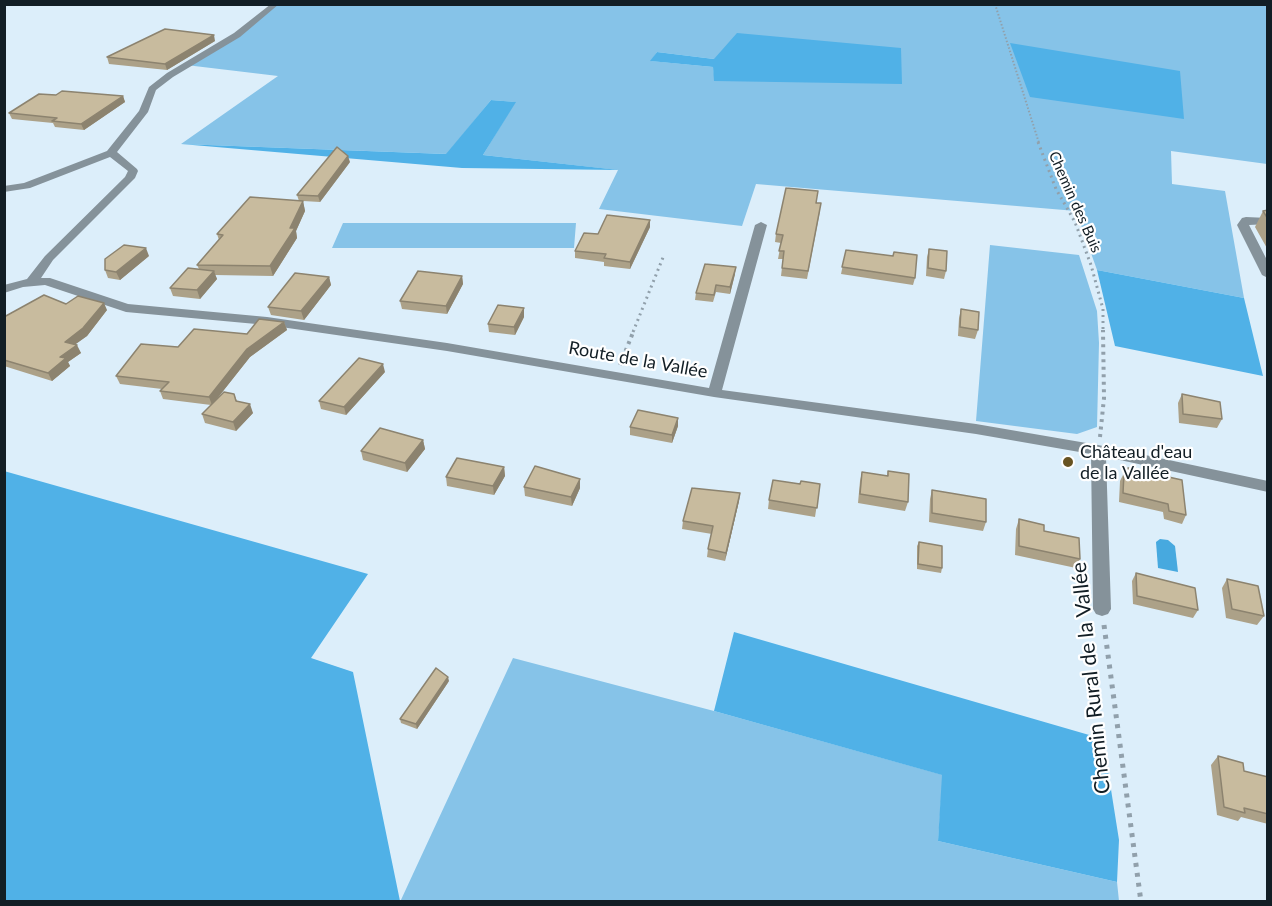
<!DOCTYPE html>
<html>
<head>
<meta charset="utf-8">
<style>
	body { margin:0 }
	#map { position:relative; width:1272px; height:906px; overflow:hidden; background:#dceefa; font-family:Lato,sans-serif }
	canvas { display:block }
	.frame { position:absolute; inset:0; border:6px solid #121e25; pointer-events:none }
</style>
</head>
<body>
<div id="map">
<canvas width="1272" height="906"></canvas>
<div class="frame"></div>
</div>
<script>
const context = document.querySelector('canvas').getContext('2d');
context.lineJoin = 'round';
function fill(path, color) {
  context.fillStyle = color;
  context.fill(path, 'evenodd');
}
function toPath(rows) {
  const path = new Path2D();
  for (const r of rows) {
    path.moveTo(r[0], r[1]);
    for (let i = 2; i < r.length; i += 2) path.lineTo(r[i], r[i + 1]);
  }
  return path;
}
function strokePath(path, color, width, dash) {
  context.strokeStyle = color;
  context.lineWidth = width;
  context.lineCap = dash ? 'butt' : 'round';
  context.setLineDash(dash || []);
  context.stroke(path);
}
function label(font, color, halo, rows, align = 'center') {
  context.font = font + ' Lato,sans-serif';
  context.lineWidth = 4.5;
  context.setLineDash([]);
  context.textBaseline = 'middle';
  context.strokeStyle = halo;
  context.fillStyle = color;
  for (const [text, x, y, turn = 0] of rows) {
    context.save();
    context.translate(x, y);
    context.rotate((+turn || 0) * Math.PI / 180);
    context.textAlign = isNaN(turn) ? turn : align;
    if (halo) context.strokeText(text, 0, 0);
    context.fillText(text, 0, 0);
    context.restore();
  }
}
const green = toPath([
	[276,5,1267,5,1267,164,1171,151,1172,184,1225,191,1244,298,1097,270,1076,211,756,184,742,226,599,209,618,170,483,155,515,102,491,100,447,154,181,144,278,76,186,65,237,35],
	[657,52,714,59,715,81,713,67,651,61],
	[343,223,576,223,574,248,332,248],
	[990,245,1079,255,1097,311,1099,343,1097,427,1077,434,976,421],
	[513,658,714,711,943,775,938,841,1117,882,1119,901,400,902]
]);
const forest = toPath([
	[737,33,901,48,902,84,714,81,713,67,650,61,657,52,714,59],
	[1010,43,1180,71,1184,119,1030,97],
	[491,100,516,102,483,155,619,170,462,168,181,144,446,154],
	[1097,270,1244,298,1263,376,1115,346],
	[4,471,368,574,311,658,353,672,400,901,5,901],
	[734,632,1103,739,1119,840,1117,882,938,841,942,775,714,711]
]);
const water = toPath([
	[1160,539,1168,540,1175,546,1178,572,1158,568,1156,542]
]);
const pathFar3 = toPath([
	[995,4,1039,143]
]);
const pathFar2 = toPath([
	[1038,142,1056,189,1075,222,1091,265,1103,309,1103,332],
	[633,332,664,255]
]);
const pathFar1 = toPath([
	[620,365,634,330],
	[1100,437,1104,398,1103,330]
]);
const path = toPath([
	[1104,625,1141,902]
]);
const minor = toPath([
	[271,4,279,4,240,37,173,77,156,90,148,112,117,152,137,169,138,171,135,178,53,260,41,278,50,278,128,304,267,317,447,343,709,388,755,225,761,222,767,225,722,390,976,424,1098,445,1268,481,1268,492,1106,457,1111,609,1108,614,1102,616,1096,614,1093,609,1091,454,976,434,714,397,447,351,267,325,126,312,45,285,23,287,4,293,4,285,27,279,45,256,125,177,128,171,110,157,30,188,4,192,4,186,24,183,107,151,139,111,149,87,167,73,234,33,271,4],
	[1246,217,1268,218,1268,224,1249,225,1268,262,1268,278,1262,275,1237,225,1242,218,1246,217]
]);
const wall = toPath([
	[215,41,167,70,109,64,107,57],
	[56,95,123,96,125,102,84,130,55,127,53,123,12,119,9,113],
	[350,162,320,202,303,201,305,211,296,231,297,238,273,276,215,275,217,279,200,299,173,296,170,288,199,269,197,265,219,240,217,234,299,201,297,195],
	[816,203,820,211,807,279,781,276,783,259,778,259,781,243,775,242,776,234],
	[1268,210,1268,250,1255,227,1263,211],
	[650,227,630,269,604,266,604,262,575,258,575,251,598,234],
	[929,249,946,271,944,279,926,276,927,257],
	[846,250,915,278,913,285,841,274],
	[149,256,120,280,108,278,105,270],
	[735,274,730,294,716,292,713,302,695,300,696,293],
	[462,276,463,284,447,314,402,309,400,301],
	[329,277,331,285,304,320,271,315,268,307],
	[66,304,107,310,87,336,75,344,81,353,68,362,70,366,52,381,4,366,4,317],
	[961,309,978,330,975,339,958,336,959,318],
	[524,317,515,335,489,332,488,324],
	[284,322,287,330,250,357,216,400,234,394,237,401,253,413,236,431,205,423,202,414,211,405,163,399,160,391,162,389,120,384,116,376,178,347,247,334],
	[385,372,346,415,321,409,319,401],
	[1182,394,1222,419,1217,428,1179,423,1178,403],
	[678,426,672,443,630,435,630,427],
	[423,440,425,449,407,472,363,460,361,451],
	[504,467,505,476,494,495,447,486,446,477],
	[1128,468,1186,515,1182,524,1164,519,1163,512,1119,502,1120,481,1124,473,1126,473],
	[888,471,908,502,905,511,858,503,860,481,862,472,887,476],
	[580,479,580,488,572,506,525,496,524,487],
	[800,484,820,484,815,517,768,509,769,500],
	[932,490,986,522,983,531,929,522,930,499],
	[740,493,739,501,725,561,707,557,708,549,712,534,682,529,683,521],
	[1019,519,1044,531,1080,559,1076,568,1015,555,1016,529],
	[919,542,942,568,941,573,917,569,917,546],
	[1136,573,1198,610,1193,618,1133,604,1132,581],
	[1227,579,1264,616,1257,625,1226,618,1222,588],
	[449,681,417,729,401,723,400,719],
	[1218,756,1244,771,1268,777,1268,824,1241,817,1238,821,1217,815,1211,765]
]);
const shadedWall = toPath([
	[214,35,215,41,167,70,165,64],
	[123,96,125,102,84,130,81,124],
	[348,156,350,162,320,202,318,196],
	[303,201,305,211,296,231,297,238,273,276,270,266],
	[650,220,650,227,630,269,630,262],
	[146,248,149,256,120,280,116,272],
	[736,267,735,274,730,294,730,287],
	[214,271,217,279,200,299,197,290],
	[462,276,463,284,447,314,446,306],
	[329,277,331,285,304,320,301,311],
	[104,303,107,310,87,336,69,349,65,342],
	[524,308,524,317,515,335,514,327],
	[284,322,287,330,250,357,212,405,209,397,247,349],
	[77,345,81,353,68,362,70,366,52,381,48,373,60,357],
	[383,364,385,372,346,415,344,407],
	[250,404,253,413,236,431,233,422],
	[678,418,678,426,672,443,672,435],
	[423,440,425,449,407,472,405,463],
	[504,467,505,476,494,495,493,486],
	[580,479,580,488,572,506,571,497],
	[740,493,739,501,725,561,726,553],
	[448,677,449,681,417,729,416,724]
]);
const building = toPath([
	[165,29,214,35,165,64,107,57,165,29],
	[62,91,123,96,81,124,52,121,57,118,9,113,39,94,56,95,62,91],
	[337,147,348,156,318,196,297,195,337,147],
	[786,188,818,191,816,203,821,203,808,271,782,268,784,251,779,251,783,235,776,234,786,188],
	[250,197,303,201,290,228,295,228,270,266,197,265,223,235,217,234,250,197],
	[1268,210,1268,219,1263,211,1268,210],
	[607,215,650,220,630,262,604,258,606,254,575,251,584,233,598,234,607,215],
	[124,245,146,248,116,272,105,270,105,259,124,245],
	[929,249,947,251,946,271,928,268,929,249],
	[846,250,893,256,894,252,917,255,915,278,842,267,846,250],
	[705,264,736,267,730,287,716,285,714,295,696,293,705,264],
	[188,268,214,271,197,290,170,288,188,268],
	[418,271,462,276,446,306,400,301,418,271],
	[295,273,329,277,301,311,268,307,295,273],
	[44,295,66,304,78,296,104,303,83,328,65,342,77,345,60,357,66,358,48,373,4,360,4,317,44,295],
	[498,305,524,308,514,327,488,324,498,305],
	[961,309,979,312,978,330,960,327,961,309],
	[259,319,284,322,247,349,209,397,160,391,169,382,116,376,141,344,178,347,194,329,247,334,259,319],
	[359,358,383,364,344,407,319,401,359,358],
	[224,392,234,394,236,401,250,404,233,422,202,414,224,392],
	[1182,394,1220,402,1222,419,1183,414,1182,394],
	[638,410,678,418,672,435,630,427,638,410],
	[380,428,423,440,405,463,361,451,380,428],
	[457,458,504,467,493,486,446,477,457,458],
	[535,466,580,479,571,497,524,487,535,466],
	[1128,468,1182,480,1186,515,1169,511,1168,504,1123,493,1124,473,1128,474,1128,468],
	[888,471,909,474,908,502,860,494,862,472,888,476,888,471],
	[773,480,800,484,801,481,820,484,817,508,769,500,773,480],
	[692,488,740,493,726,553,708,549,713,526,683,521,692,488],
	[932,490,986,499,986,522,932,513,932,490],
	[1019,519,1044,525,1044,531,1079,538,1080,559,1019,546,1019,519],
	[919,542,942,546,942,568,918,564,919,542],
	[1136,573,1195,588,1198,610,1137,596,1136,573],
	[1227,579,1258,586,1264,616,1232,609,1227,579],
	[436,668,448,677,416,724,400,719,436,668],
	[1218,756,1243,763,1244,771,1268,777,1268,814,1244,808,1245,813,1224,807,1218,756]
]);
const markers = [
	[1068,462,6,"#675322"]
];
const farStreetnames = [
	["Chemin des Buis",1075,202,66]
];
const streetNames = [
	["Route de la Vallée",638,360,10]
];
const poiNames = [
	["Château d'eau",1080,452],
	["de la Vallée",1080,473]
];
const nearStreetnames = [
	["Chemin Rural de la Vallée",1091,678,-96]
];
fill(green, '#86c3e8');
fill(forest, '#50b1e7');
fill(water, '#47a9df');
strokePath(pathFar3, '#91a0ab', 2, [1.5, 2]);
strokePath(pathFar2, '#91a0ab', 3, [2, 4]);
strokePath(pathFar1, '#91a0ab', 4, [3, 4.5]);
strokePath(path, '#91a0ab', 5, [4, 6]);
fill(minor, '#85929a');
fill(wall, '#aca188');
fill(shadedWall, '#8c836f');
fill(building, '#c8bb9e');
strokePath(building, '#8c836f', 1.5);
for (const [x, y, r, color] of markers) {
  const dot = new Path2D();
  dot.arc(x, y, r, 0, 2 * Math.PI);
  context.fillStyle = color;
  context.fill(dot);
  strokePath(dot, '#fff', 2);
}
label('15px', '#121e25', '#fff', farStreetnames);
label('18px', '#121e25', '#fff', streetNames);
label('18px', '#121e25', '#fff', poiNames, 'left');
label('21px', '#121e25', '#fff', nearStreetnames);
</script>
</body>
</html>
